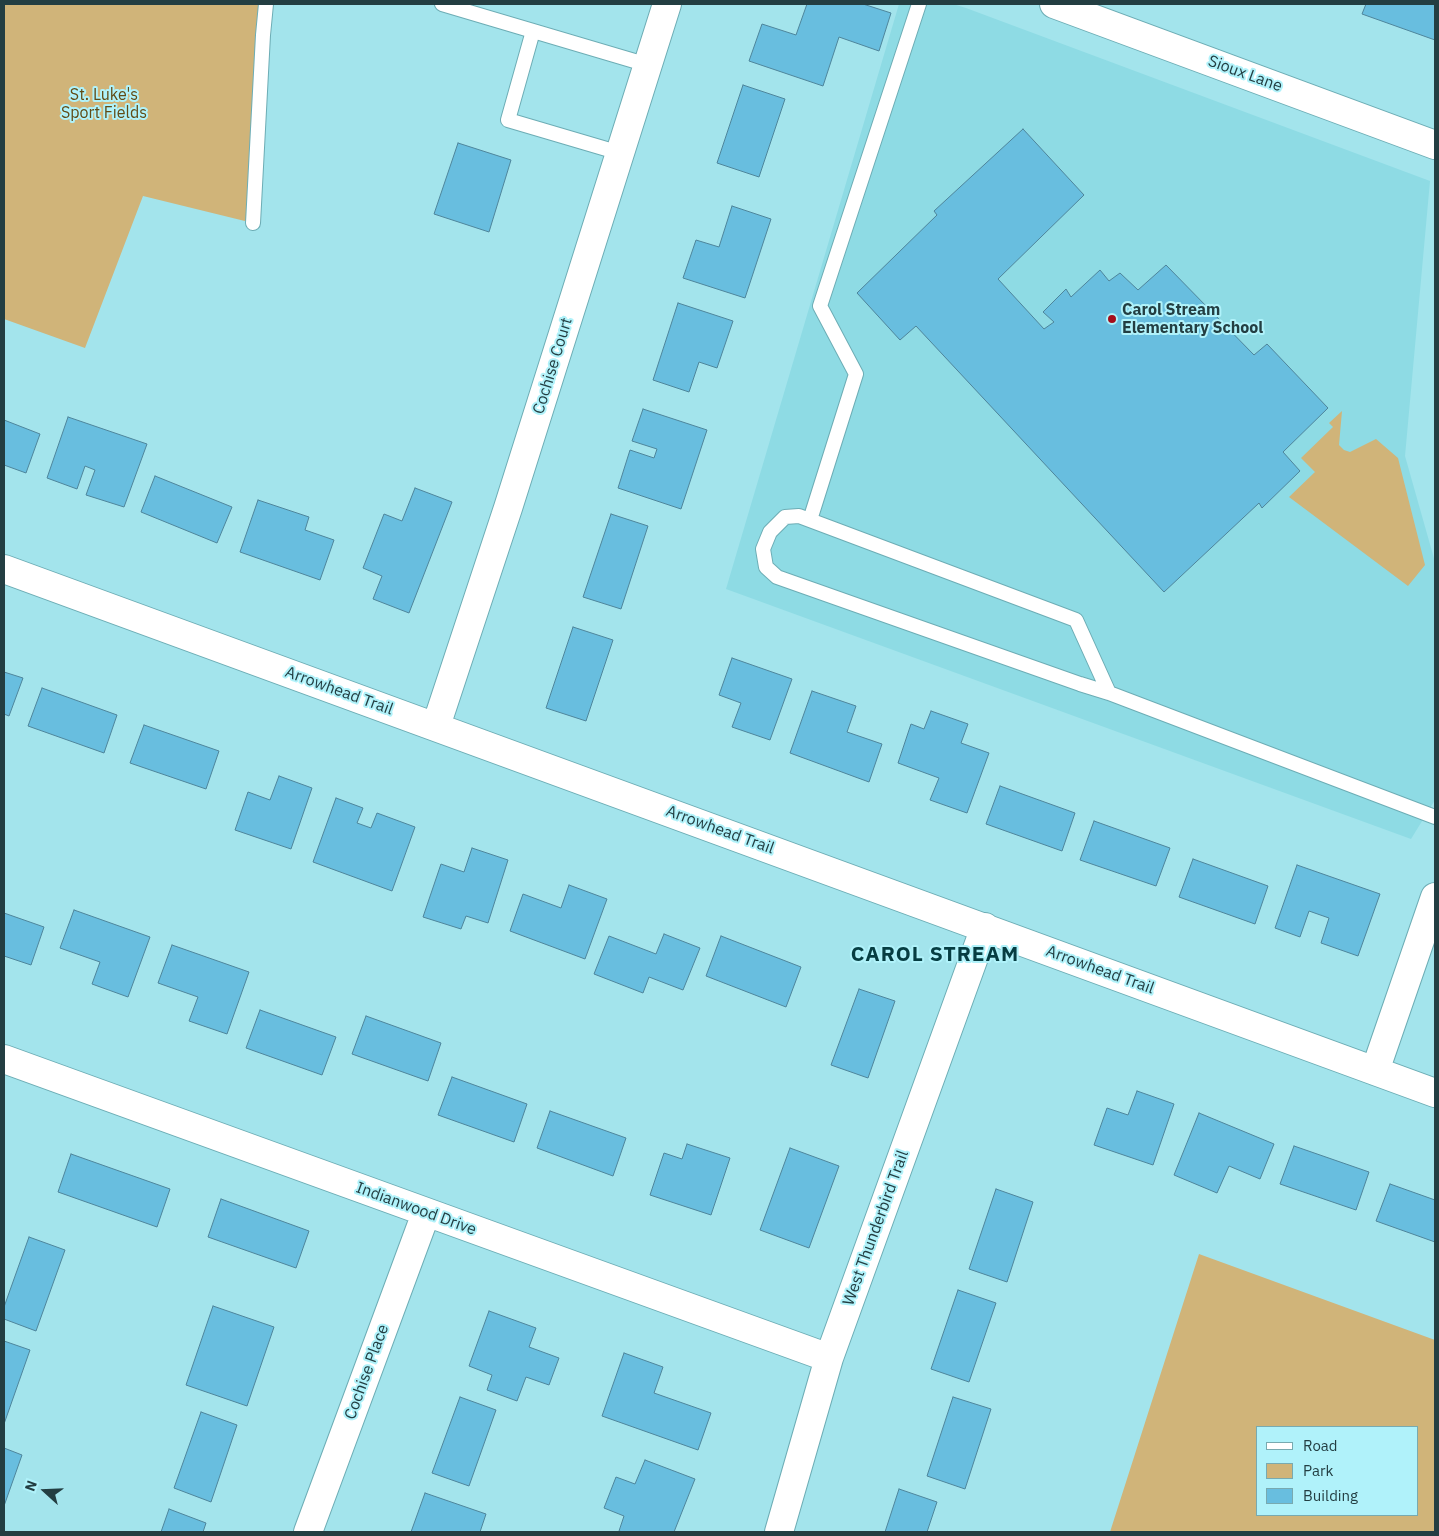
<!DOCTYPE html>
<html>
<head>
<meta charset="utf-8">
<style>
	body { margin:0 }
	#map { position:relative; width:1439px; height:1536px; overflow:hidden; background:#a3e4ec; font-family:"IBM Plex Sans",sans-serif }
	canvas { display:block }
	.frame { position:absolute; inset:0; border:5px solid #233e42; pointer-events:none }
	.legend { position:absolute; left:1256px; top:1426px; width:162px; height:90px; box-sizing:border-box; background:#b0f2fa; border:1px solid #78aab0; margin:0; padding:6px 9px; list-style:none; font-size:15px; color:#233e42 }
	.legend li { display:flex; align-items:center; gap:10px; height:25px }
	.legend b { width:25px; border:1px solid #78aab0 }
	.north { position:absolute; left:20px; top:1466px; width:50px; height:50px; -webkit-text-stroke:4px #b0f2fa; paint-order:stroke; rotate:290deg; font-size:14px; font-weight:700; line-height:20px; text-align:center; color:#233e42 }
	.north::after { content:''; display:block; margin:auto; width:18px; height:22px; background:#233e42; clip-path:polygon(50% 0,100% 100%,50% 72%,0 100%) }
</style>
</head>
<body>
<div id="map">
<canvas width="1439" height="1536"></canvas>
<div class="frame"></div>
<ul class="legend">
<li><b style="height:6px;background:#fff"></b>Road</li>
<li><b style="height:14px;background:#d0b479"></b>Park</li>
<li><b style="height:14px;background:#68bedf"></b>Building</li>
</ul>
<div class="north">N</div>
</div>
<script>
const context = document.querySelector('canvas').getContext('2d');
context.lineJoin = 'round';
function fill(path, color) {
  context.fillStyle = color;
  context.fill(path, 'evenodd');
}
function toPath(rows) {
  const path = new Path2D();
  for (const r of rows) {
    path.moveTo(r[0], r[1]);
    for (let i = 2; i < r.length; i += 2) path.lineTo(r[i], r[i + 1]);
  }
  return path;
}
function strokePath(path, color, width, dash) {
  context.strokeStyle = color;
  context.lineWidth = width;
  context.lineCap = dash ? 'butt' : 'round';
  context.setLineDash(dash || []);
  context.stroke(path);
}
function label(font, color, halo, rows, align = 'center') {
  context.font = font + ' "IBM Plex Sans",sans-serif';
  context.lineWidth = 4;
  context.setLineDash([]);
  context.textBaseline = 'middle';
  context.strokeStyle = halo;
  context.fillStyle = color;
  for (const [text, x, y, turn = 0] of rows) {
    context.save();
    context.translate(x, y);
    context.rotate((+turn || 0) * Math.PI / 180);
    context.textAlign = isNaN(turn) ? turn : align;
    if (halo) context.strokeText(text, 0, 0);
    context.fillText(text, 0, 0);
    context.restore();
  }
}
const built = toPath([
	[899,4,953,4,966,8,1430,181,1405,456,1435,562,1435,800,1411,839,726,589]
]);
const green = toPath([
	[4,4,271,4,253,223,143,196,85,348,4,319],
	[1342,411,1339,445,1344,450,1350,452,1376,439,1398,458,1425,565,1408,586,1289,497,1315,472,1301,458,1333,427,1329,423],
	[1199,1254,1435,1340,1435,1532,1110,1532],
	[1258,1427,1418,1427,1418,1515,1258,1515]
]);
const building = toPath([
	[807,4,863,4,891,13,879,51,839,37,823,86,749,61,762,24,796,35,807,4],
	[1366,4,1435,4,1435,40,1362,14,1366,4],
	[743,85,785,99,759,177,717,163,743,85],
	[1023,129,1084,195,998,279,1044,329,1054,322,1043,312,1066,289,1071,297,1100,270,1109,281,1120,273,1138,290,1166,265,1254,355,1267,344,1328,408,1283,452,1300,471,1262,508,1259,503,1164,592,916,326,900,340,857,293,937,215,934,211,1023,129],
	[458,143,511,160,489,232,434,214,458,143],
	[732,206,771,219,745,298,683,278,696,240,719,247,732,206],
	[678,303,733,321,717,368,699,362,689,392,653,380,678,303],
	[643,409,707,430,681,509,618,488,630,450,654,458,657,449,632,441,643,409],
	[68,417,147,444,124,507,86,495,95,470,85,466,77,489,47,478,68,417],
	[4,420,40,434,26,473,4,465,4,420],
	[155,476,232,507,217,543,141,512,155,476],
	[415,488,452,502,409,613,373,599,382,576,363,568,384,514,402,521,415,488],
	[258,500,309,517,305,530,334,540,320,580,240,552,258,500],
	[611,514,648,526,621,609,583,597,611,514],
	[573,627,613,640,586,721,546,708,573,627],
	[732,658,792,679,770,740,732,727,741,703,719,695,732,658],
	[4,672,23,678,9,716,4,714,4,672],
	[42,688,117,715,104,753,28,726,42,688],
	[812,691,856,706,847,732,882,744,869,782,790,753,812,691],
	[931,711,968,724,961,743,989,753,967,813,930,800,939,778,898,763,911,724,924,729,931,711],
	[144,725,219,751,206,789,130,763,144,725],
	[279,776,312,788,291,849,235,830,248,792,270,800,279,776],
	[1000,786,1075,813,1062,851,986,824,1000,786],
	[336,798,363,808,357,823,371,828,377,813,415,827,392,891,313,862,336,798],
	[1094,821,1170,848,1156,886,1080,860,1094,821],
	[472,848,508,860,488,923,466,916,461,929,423,917,441,864,464,872,472,848],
	[1193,859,1268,886,1255,924,1179,897,1193,859],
	[1297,865,1380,894,1358,956,1321,943,1329,918,1309,911,1300,937,1275,928,1297,865],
	[569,885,607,899,585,959,510,931,523,894,561,908,569,885],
	[74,910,150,937,128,997,92,984,100,962,60,948,74,910],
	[4,913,44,927,31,965,4,956,4,913],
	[664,934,700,948,683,990,649,977,643,993,594,974,609,936,656,954,664,934],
	[721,936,801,967,786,1007,706,976,721,936],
	[172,945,249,972,227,1034,189,1021,198,997,158,983,172,945],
	[859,989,895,1001,868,1078,831,1065,859,989],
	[260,1010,336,1037,322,1075,246,1048,260,1010],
	[366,1016,441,1043,428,1081,352,1054,366,1016],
	[452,1077,527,1104,514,1142,438,1115,452,1077],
	[1137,1091,1174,1104,1153,1165,1094,1145,1107,1108,1128,1115,1137,1091],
	[550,1111,626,1138,613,1176,537,1148,550,1111],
	[1199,1113,1274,1144,1260,1179,1229,1166,1217,1193,1174,1175,1199,1113],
	[687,1144,730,1158,711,1215,650,1195,664,1153,682,1159,687,1144],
	[1294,1146,1369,1172,1356,1210,1280,1184,1294,1146],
	[790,1148,839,1166,809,1248,760,1230,790,1148],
	[71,1154,170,1189,157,1227,58,1192,71,1154],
	[1390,1184,1435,1200,1435,1242,1376,1221,1390,1184],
	[996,1189,1033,1202,1007,1282,969,1269,996,1189],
	[221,1199,309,1231,296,1268,208,1237,221,1199],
	[29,1237,65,1250,36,1331,4,1319,4,1307,29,1237],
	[958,1290,996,1303,969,1382,931,1369,958,1290],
	[213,1306,274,1327,247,1406,186,1385,213,1306],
	[489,1311,536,1328,529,1347,559,1358,549,1385,526,1377,517,1401,487,1390,492,1375,469,1366,489,1311],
	[4,1341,30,1350,4,1424,4,1341],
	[624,1353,663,1367,654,1393,711,1413,698,1450,602,1416,624,1353],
	[460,1397,496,1410,469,1486,432,1473,460,1397],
	[953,1397,991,1409,965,1489,927,1476,953,1397],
	[201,1412,237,1425,211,1502,174,1488,201,1412],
	[4,1448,22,1455,4,1506,4,1448],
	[645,1460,695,1479,674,1532,623,1532,619,1531,624,1516,604,1508,616,1477,635,1484,645,1460],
	[899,1489,937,1502,927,1532,885,1532,899,1489],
	[425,1493,486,1514,480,1532,411,1532,425,1493],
	[169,1509,206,1523,203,1532,161,1532,169,1509]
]);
const service = toPath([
	[442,4,648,65],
	[533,31,508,120,620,153],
	[253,223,263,35,266,4],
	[810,520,856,374,820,306,919,4],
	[1109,693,1076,620,799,516,785,517,770,532,763,549,766,567,777,577,1080,684,1109,693,1435,817]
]);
const minor = toPath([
	[1054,4,1435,145],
	[4,569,1435,1093],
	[436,726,508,508,667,4],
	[4,1059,829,1358],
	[1375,1071,1435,897],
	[308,1532,426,1213],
	[779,1532,829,1358,985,927]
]);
const markers = [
	[1112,319,5,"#a50d1b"]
];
const streetNames = [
	["Sioux Lane",1245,74,20],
	["Cochise Court",553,366,-73],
	["Arrowhead Trail",339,691,20],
	["Arrowhead Trail",720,830,20],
	["Arrowhead Trail",1100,970,20],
	["Indianwood Drive",416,1209,20],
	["West Thunderbird Trail",876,1228,-70],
	["Cochise Place",367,1372,-70]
];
const parkNames = [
	["St. Luke's",104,95],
	["Sport Fields",104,113]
];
const poiNames = [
	["Carol Stream",1122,310],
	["Elementary School",1122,328]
];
const districtNames = [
	["CAROL STREAM",935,955]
];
fill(built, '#8edbe4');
fill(green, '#d0b479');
fill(building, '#68bedf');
strokePath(building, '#4e859b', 1);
strokePath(service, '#6dadb5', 16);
strokePath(minor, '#6dadb5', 30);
strokePath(service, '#fff', 14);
strokePath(minor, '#fff', 28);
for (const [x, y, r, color] of markers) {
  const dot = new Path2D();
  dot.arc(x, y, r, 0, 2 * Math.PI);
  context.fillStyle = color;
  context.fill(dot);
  strokePath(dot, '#b0f2fa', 2);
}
label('16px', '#233e42', '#b0f2fa', streetNames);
label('16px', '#614b15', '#b0f2fa', parkNames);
label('bold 16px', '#233e42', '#b0f2fa', poiNames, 'left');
context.letterSpacing = '1px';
label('bold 21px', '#063d42', '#b0f2fa', districtNames);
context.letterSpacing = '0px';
</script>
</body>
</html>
